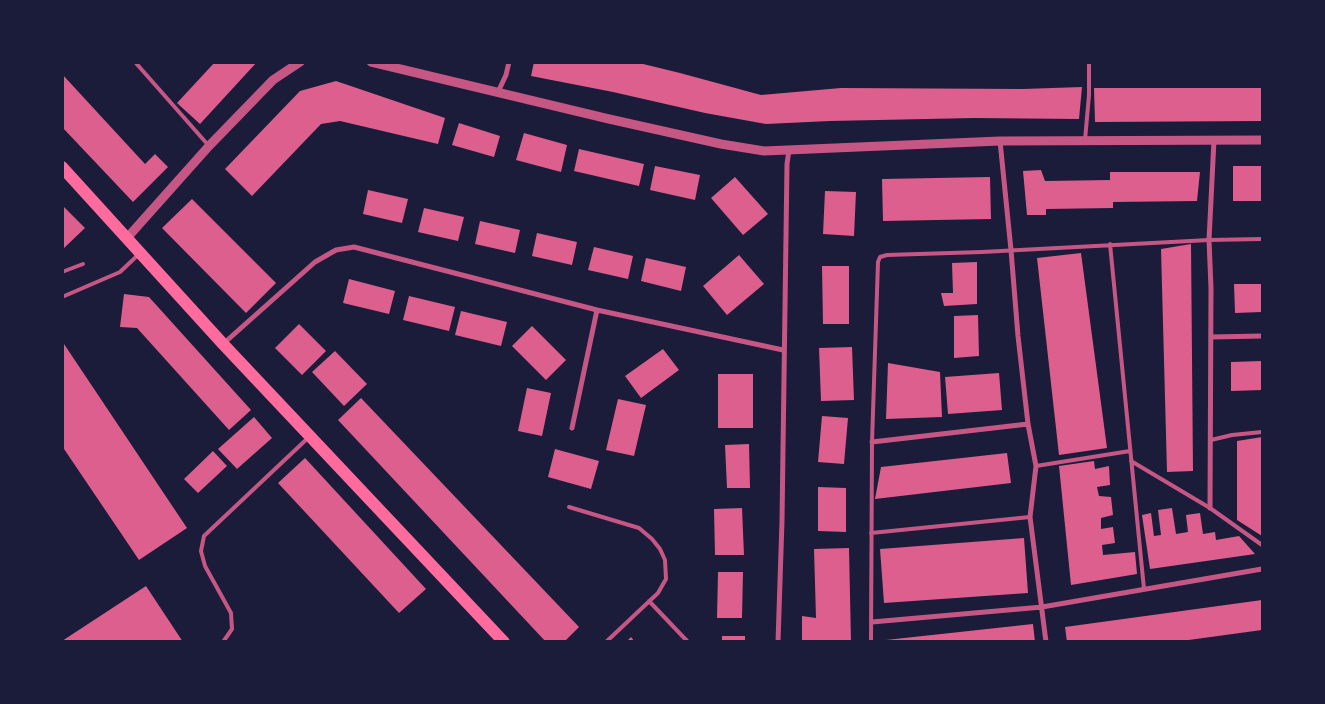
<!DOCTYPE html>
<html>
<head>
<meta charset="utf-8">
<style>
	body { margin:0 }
	#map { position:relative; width:1325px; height:704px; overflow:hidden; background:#1b1b3a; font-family:Rubik,sans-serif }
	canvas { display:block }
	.frame { position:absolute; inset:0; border:64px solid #1b1b3a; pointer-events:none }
</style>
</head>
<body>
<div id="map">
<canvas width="1325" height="704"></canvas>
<div class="frame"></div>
</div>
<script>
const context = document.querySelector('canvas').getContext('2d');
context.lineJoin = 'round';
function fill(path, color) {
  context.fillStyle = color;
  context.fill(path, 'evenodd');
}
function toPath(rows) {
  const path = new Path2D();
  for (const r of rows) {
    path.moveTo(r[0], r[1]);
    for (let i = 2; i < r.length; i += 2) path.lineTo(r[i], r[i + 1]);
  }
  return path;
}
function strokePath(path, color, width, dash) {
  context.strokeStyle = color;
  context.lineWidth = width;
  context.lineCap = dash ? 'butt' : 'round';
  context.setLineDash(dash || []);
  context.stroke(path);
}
const building = toPath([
	[215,62,257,62,200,124,177,103],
	[534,62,635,62,680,73,761,95,841,88,1023,89,1082,87,1079,119,974,118,830,121,766,124,705,113,613,92,531,76],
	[62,74,145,164,155,154,168,167,133,202,62,127],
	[336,81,445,118,438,144,340,121,321,124,252,196,225,169,300,91],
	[1094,88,1262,88,1262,121,1095,122],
	[459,123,500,136,494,157,452,145],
	[524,133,567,145,561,172,516,160],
	[579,149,644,164,639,186,574,171],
	[655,166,700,175,695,200,650,190],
	[1233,166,1262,166,1262,201,1233,201],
	[1041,170,1045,181,1110,180,1110,172,1200,172,1197,201,1113,202,1113,208,1046,209,1046,215,1027,215,1023,171],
	[735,177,768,214,743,235,711,198],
	[990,177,991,219,883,221,882,179],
	[368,190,408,199,402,223,363,214],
	[825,191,856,192,854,236,823,234],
	[192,199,276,283,246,313,162,228],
	[62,205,85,228,62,250],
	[424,208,464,217,458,241,418,232],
	[480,221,520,230,515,253,475,244],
	[537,233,577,242,572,265,532,256],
	[1191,244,1193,471,1167,472,1161,249],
	[594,247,633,256,628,279,588,270],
	[1081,253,1107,448,1059,455,1037,258],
	[739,255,764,284,727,315,703,286],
	[646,258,686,267,681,291,641,281],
	[977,262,977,304,944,306,941,293,953,293,952,263],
	[822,266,849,266,849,324,823,324],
	[349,279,395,291,389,314,343,303],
	[1234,284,1262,284,1262,312,1235,313],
	[124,294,149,297,251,410,229,430,137,328,120,327],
	[409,296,455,307,449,331,403,320],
	[461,311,507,322,501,346,455,335],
	[978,315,979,356,954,358,954,316],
	[299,324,326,351,302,375,275,348],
	[532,326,566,360,546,380,512,346],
	[62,341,187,528,139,560,62,446],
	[852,347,854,400,821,401,819,348],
	[663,349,679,370,641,398,625,376],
	[335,351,367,384,344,406,312,372],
	[1262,361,1262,390,1231,391,1231,362],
	[888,363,940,372,942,417,886,419],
	[999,373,1002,410,948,414,945,377],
	[718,374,753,374,753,428,718,428],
	[527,388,551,393,542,436,518,431],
	[361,398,579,627,564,642,546,642,338,420],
	[618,399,646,405,634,456,606,450],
	[822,416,848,418,844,464,818,462],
	[254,417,272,438,237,469,218,449],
	[1262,437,1262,536,1237,520,1237,441],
	[749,444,750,488,727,488,725,445],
	[555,449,599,461,591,489,548,477],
	[213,451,227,466,198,493,184,479],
	[1007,453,1011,483,875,499,881,467],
	[305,458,426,589,399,613,278,483],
	[1094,461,1095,469,1109,466,1110,485,1097,487,1099,496,1111,497,1113,515,1101,518,1101,529,1113,527,1115,543,1102,545,1103,555,1135,552,1137,574,1071,585,1059,466],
	[818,487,846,488,846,532,818,531],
	[742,508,744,555,715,555,714,509],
	[1172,508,1176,534,1188,532,1186,515,1200,513,1203,534,1215,532,1216,540,1239,536,1255,554,1150,569,1142,515,1151,513,1154,536,1161,535,1158,510],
	[1024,538,1028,593,884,603,880,549],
	[849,548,851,642,802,642,802,616,816,618,814,549],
	[718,572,743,572,742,618,717,618],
	[146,586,183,642,62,642,62,641],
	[1262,600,1262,630,1174,642,1067,642,1065,627],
	[1033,624,1035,642,886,642,886,640],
	[722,636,745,636,745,642,722,642],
	[631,637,635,642,626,642]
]);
const service = toPath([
	[135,62,209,146],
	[1085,140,1089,95,1089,62],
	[1110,244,1144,589],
	[62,272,83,264],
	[62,297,120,272,139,254],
	[1211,440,1232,435,1262,432],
	[1131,461,1210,508,1262,545],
	[1036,466,1130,451],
	[569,507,639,528,652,539,660,549,665,560,666,579,658,593,606,642],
	[871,533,1030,517],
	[649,601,688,642],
	[223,642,232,629,231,613,205,566,201,551,204,536,309,437],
	[871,642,872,442,878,262,880,257,887,255,982,252,1209,240,1262,239]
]);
const minor = toPath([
	[498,92,506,75,509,62],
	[1000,141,1011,250,1018,336,1028,424,1036,466,1030,517,1046,642],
	[1211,337,1262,336],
	[223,344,315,262,336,250,354,247,597,310,783,350],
	[572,428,597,310],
	[872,442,1028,424],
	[1210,508,1211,288,1209,240,1214,140],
	[872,622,1042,607,1262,569],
	[778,642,782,521,787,164,789,150]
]);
const tertiary = toPath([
	[371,62,609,119,721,144,764,151,1000,141,1262,140],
	[127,238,209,146,273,80,300,62]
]);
const primary = toPath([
	[62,167,223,344,504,642]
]);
fill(building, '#dd5f8e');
strokePath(service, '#c65784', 4);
strokePath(minor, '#c65784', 5);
strokePath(tertiary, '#c65784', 9);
strokePath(primary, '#ff6b9d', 12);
</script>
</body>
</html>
